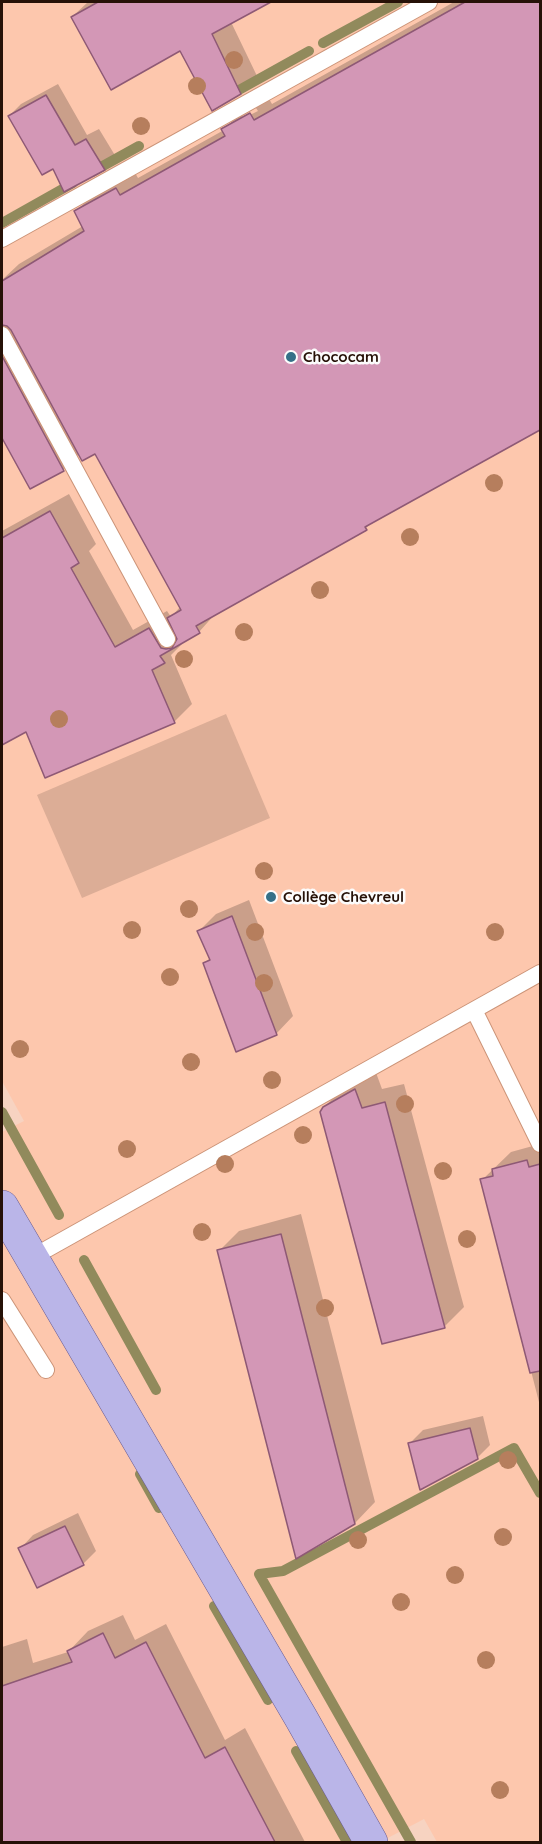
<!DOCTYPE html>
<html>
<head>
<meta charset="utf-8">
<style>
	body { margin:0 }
	#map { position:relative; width:542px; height:1844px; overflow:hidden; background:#f7d3c1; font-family:Quicksand,sans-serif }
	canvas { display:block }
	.frame { position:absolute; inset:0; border:3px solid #261107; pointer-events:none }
</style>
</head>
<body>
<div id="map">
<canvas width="542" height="1844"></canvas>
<div class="frame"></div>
</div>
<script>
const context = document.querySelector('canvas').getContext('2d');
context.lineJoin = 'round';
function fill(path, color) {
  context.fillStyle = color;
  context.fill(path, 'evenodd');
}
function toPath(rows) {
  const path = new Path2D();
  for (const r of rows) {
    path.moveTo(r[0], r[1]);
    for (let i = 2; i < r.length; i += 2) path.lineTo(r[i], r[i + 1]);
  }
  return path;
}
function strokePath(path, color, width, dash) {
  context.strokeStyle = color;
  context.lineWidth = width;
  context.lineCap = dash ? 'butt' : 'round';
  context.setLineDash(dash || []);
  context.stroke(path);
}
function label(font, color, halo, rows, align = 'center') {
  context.font = font + ' Quicksand,sans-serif';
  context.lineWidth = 5;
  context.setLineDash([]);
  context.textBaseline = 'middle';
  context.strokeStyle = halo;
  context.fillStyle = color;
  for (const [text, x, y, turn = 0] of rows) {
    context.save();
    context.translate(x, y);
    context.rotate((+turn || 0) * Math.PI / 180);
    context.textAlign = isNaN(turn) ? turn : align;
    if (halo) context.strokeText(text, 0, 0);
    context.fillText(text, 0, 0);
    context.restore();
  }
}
const built = toPath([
	[2,2,540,2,540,1842,437,1842,424,1819,380,1842,2,1842,2,1132,24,1121,2,1081]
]);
const green = toPath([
	[226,714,270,818,82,898,37,795]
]);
const shadow = toPath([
	[88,2,268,2,231,22,257,76,240,93,181,49,72,17],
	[454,2,540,2,540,428,374,520,366,528,216,613,199,632,180,642,182,644,171,655,192,704,174,722,27,730,2,743,2,531,69,494,96,544,89,551,133,630,167,611,171,617,181,606,96,452,80,453,63,470,31,487,2,435,2,280,19,264,83,226,76,211,94,194,134,171,138,178,224,130,241,112,268,97,272,104],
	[256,108,258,111,242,119,242,116],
	[58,84,87,135,99,129,116,157,104,169,53,167,9,116,21,104],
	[249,900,293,1016,276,1034,205,963,210,958,199,931,216,914],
	[375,1070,382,1089,404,1084,464,1307,444,1327,324,1107,345,1087],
	[540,1144,540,1406,482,1180,511,1152],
	[301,1214,375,1502,355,1523,219,1251,239,1231],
	[483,1416,490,1445,477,1458,410,1443,423,1430],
	[78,1513,96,1551,83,1564,20,1549,33,1535],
	[123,1615,135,1640,166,1624,225,1740,245,1728,305,1842,2,1842,2,1647,27,1639,33,1663,68,1652,88,1631]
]);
const stream = toPath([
	[323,43,398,2],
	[239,90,309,51],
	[92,172,139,146],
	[2,223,73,183],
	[2,1112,59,1215],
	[84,1260,156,1390],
	[140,1474,159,1508],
	[214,1606,268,1700],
	[296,1751,347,1842],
	[411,1842,259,1574,283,1571,514,1448,540,1493]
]);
const building = toPath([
	[98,2,271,2,212,34,241,94,212,111,180,51,111,90,71,17,98,2],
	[465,2,540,2,540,430,365,527,367,530,196,626,200,633,160,656,165,663,152,670,175,723,45,778,26,732,2,745,2,538,50,511,79,563,71,568,115,647,149,628,161,648,166,649,172,648,177,639,167,618,181,610,95,454,82,461,11,330,7,326,2,325,2,281,84,231,74,211,116,188,120,195,225,136,221,129,250,113,254,120,465,2],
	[46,95,75,145,86,139,105,170,64,192,53,169,42,175,8,116,46,95],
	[2,356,64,471,30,489,2,438,2,356],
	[232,916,277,1035,236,1052,203,963,210,960,197,931,232,916],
	[355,1089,362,1108,385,1102,445,1328,382,1344,320,1112,323,1107,355,1089],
	[527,1160,529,1167,540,1164,540,1371,530,1373,480,1179,493,1176,492,1169,527,1160],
	[281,1234,355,1524,296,1559,217,1250,281,1234],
	[470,1428,478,1459,420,1490,408,1443,470,1428],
	[65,1526,84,1565,37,1588,18,1548,65,1526],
	[103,1633,115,1658,146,1642,205,1758,225,1747,275,1842,2,1842,2,1686,72,1662,67,1651,103,1633]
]);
const lane = toPath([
	[2,239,429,2],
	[2,335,167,639],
	[474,1010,540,1144],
	[31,1258,540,973],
	[2,1300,46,1370]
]);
const primary = toPath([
	[2,1207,301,1718,371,1842]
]);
const trees = [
	[234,60],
	[197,86],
	[141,126],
	[494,483],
	[410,537],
	[320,590],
	[244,632],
	[184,659],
	[59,719],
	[264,871],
	[189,909],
	[132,930],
	[255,932],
	[495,932],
	[170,977],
	[264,983],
	[20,1049],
	[191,1062],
	[272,1080],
	[405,1104],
	[303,1135],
	[127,1149],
	[225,1164],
	[443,1171],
	[202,1232],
	[467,1239],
	[325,1308],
	[508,1460],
	[503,1537],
	[358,1540],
	[455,1575],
	[401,1602],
	[486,1660],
	[500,1790]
];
const markers = [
	[291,357,6,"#357088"],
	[271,897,6,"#357088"]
];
const poiNames = [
	["Chococam",303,357],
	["Collège Chevreul",283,897]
];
fill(built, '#fdc7ad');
fill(green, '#dcad96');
fill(shadow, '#0003');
strokePath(stream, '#918a5c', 10);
fill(building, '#d397b6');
strokePath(building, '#8e5975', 1.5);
strokePath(lane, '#cc9478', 18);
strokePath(primary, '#685b90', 34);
strokePath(lane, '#fff', 16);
strokePath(primary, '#bab5e8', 33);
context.fillStyle = '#b67e5d';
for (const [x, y] of trees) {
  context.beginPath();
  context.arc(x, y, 9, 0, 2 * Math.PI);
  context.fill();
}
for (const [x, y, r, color] of markers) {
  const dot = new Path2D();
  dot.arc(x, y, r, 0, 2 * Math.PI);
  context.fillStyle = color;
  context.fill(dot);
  strokePath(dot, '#fcfcfc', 2);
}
label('bold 15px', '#261107', '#fcfcfc', poiNames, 'left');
</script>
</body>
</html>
